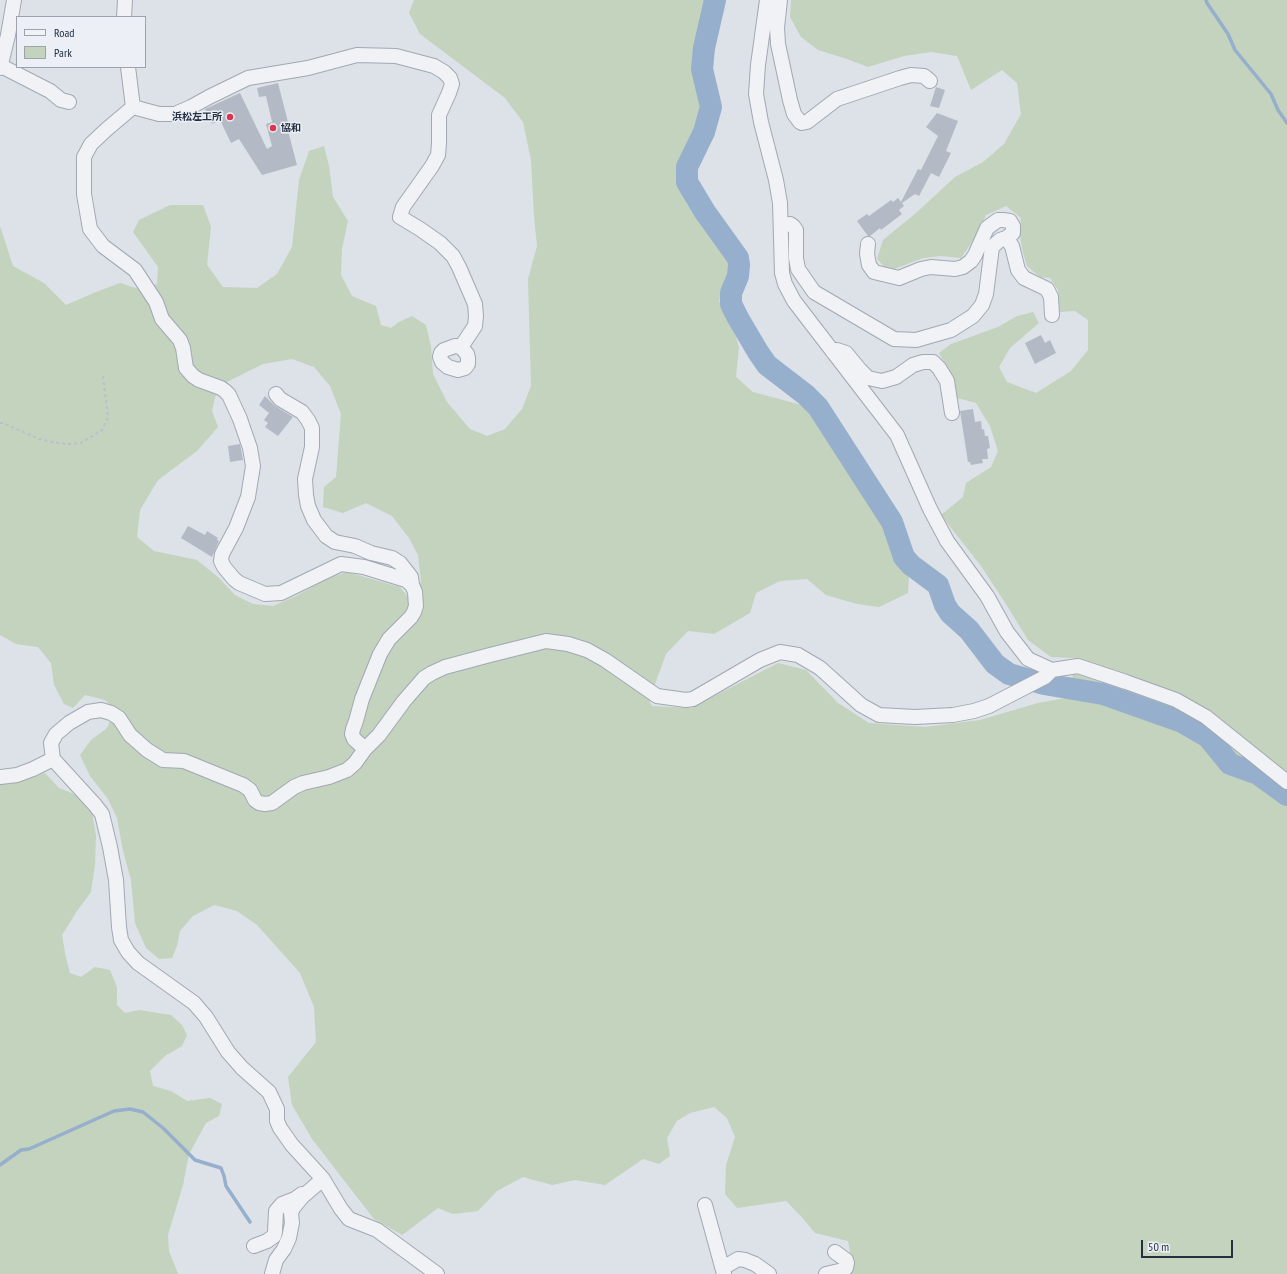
<!DOCTYPE html>
<html>
<head>
<meta charset="utf-8">
<style>
	body { margin:0 }
	#map { position:relative; width:1287px; height:1274px; overflow:hidden; background:#dde1e8; font-family:"PT Sans Narrow",sans-serif }
	canvas { display:block }
	.legend { position:absolute; left:16px; top:16px; width:130px; height:52px; box-sizing:border-box; background:#ecf0f6; border:1px solid #9ca3ad; margin:0; padding:5px 7px; list-style:none; font-size:12px; color:#252f40 }
	.legend li { display:flex; align-items:center; gap:8px; height:20px }
	.legend b { width:20px; border:1px solid #9ca3ad }
	.scale { position:absolute; left:1141px; top:1240px; width:92px; height:18px; box-sizing:border-box; border:2px solid #252f40; border-top:0; padding-left:5px; font-size:12px; line-height:14px; white-space:nowrap; color:#252f40; -webkit-text-stroke:3px #ecf0f6; paint-order:stroke }
</style>
</head>
<body>
<div id="map">
<canvas width="1287" height="1274"></canvas>
<ul class="legend">
<li><b style="height:5px;background:#f0f2f6"></b>Road</li>
<li><b style="height:11px;background:#c3d3bd"></b>Park</li>
</ul>
<div class="scale">50 m</div>
</div>
<script>
const context = document.querySelector('canvas').getContext('2d');
context.lineJoin = 'round';
function fill(path, color) {
  context.fillStyle = color;
  context.fill(path, 'evenodd');
}
function toPath(rows) {
  const path = new Path2D();
  for (const r of rows) {
    path.moveTo(r[0], r[1]);
    for (let i = 2; i < r.length; i += 2) path.lineTo(r[i], r[i + 1]);
  }
  return path;
}
function strokePath(path, color, width, dash) {
  context.strokeStyle = color;
  context.lineWidth = width;
  context.lineCap = dash ? 'butt' : 'round';
  context.setLineDash(dash || []);
  context.stroke(path);
}
function label(font, color, halo, rows, align = 'center') {
  context.font = font + ' "PT Sans Narrow","Noto Sans JP",sans-serif';
  context.lineWidth = 3;
  context.setLineDash([]);
  context.textBaseline = 'middle';
  context.strokeStyle = halo;
  context.fillStyle = color;
  for (const [text, x, y, turn = 0] of rows) {
    context.save();
    context.translate(x, y);
    context.rotate((+turn || 0) * Math.PI / 180);
    context.textAlign = isNaN(turn) ? turn : align;
    if (halo) context.strokeText(text, 0, 0);
    context.fillText(text, 0, 0);
    context.restore();
  }
}
const green = toPath([
	[414,0,708,0,694,45,694,72,701,110,694,134,680,165,684,185,703,226,723,250,730,269,719,301,731,320,739,347,736,377,753,392,813,408,837,453,867,498,889,534,899,560,909,575,908,593,879,607,857,604,826,595,807,579,780,581,756,593,750,613,714,634,688,631,666,654,655,684,648,698,652,706,691,708,778,663,806,670,838,703,869,723,925,727,980,720,1038,703,1071,697,1074,658,1051,657,1028,640,1006,604,981,566,941,515,963,497,966,483,991,467,998,451,990,426,976,403,957,398,952,375,939,353,951,344,998,327,1017,316,1033,312,1039,323,1010,348,999,367,1007,382,1036,393,1071,371,1088,350,1088,320,1075,311,1060,312,1058,290,1050,278,1040,277,1027,266,1022,249,1020,233,1021,218,1006,206,986,215,980,230,961,258,941,256,923,258,889,271,877,259,883,240,916,213,955,177,983,162,1004,144,1021,114,1017,83,1002,70,971,90,957,56,931,52,904,56,868,67,847,59,818,50,801,37,790,17,791,0,1287,0,1287,1274,851,1274,853,1268,848,1241,815,1233,801,1216,786,1201,737,1208,725,1194,726,1165,735,1137,727,1118,714,1107,690,1113,677,1121,667,1138,670,1156,659,1164,643,1159,605,1185,575,1180,552,1185,523,1177,497,1191,478,1211,453,1214,438,1208,402,1235,374,1219,312,1139,292,1105,288,1077,316,1042,314,1007,300,973,257,925,237,911,214,905,193,916,180,931,177,946,172,958,159,959,146,948,135,923,131,880,123,851,117,818,108,799,90,776,80,755,91,740,107,728,115,710,105,700,85,695,73,708,64,704,54,685,51,663,38,647,16,644,0,635,0,226,13,266,44,283,66,305,96,292,120,283,139,289,157,284,158,267,133,232,139,220,170,205,203,205,211,227,207,265,223,287,257,288,277,274,292,247,299,180,309,151,324,146,329,166,333,197,348,221,342,249,341,275,352,296,376,306,381,325,391,328,399,322,412,316,426,325,431,347,433,374,447,402,470,429,487,436,505,429,522,409,531,386,528,279,537,246,534,216,531,160,523,122,505,98,420,34,409,13],
	[292,359,314,367,330,386,341,414,336,477,324,487,323,507,343,513,366,503,392,516,409,538,418,555,421,582,407,596,400,587,347,572,326,579,298,595,273,606,253,604,235,595,219,578,197,560,154,551,137,537,140,510,158,480,197,451,218,427,212,411,215,397,227,382,263,364],
	[45,773,59,788,79,796,92,811,96,836,95,865,91,892,77,911,62,935,66,958,70,973,81,977,95,967,110,970,117,987,117,1005,125,1013,139,1010,171,1015,182,1025,187,1035,182,1046,165,1056,150,1071,153,1086,171,1091,187,1101,210,1098,222,1104,219,1116,206,1123,189,1154,183,1185,168,1235,169,1251,178,1274,0,1274,0,779,12,780,34,777]
]);
const stream = toPath([
	[1206,0,1207,3,1228,34,1235,50,1271,94,1278,110,1287,123],
	[0,1165,21,1150,29,1149,114,1111,130,1109,143,1112,163,1128,195,1160,221,1168,224,1176,226,1186,250,1222]
]);
const river = toPath([
	[715,0,704,48,702,69,711,107,704,132,687,167,687,182,705,212,738,258,739,265,738,276,731,293,731,304,738,318,758,352,767,365,806,395,818,407,892,522,904,557,911,565,938,585,945,605,950,613,969,630,995,664,1009,674,1044,684,1103,694,1182,722,1208,737,1230,764,1258,774,1287,795]
]);
const building = toPath([
	[278,83,288,122,286,123,297,165,262,175,239,139,231,143,220,120,212,124,205,109,240,93,267,149,272,146,266,124,272,122,266,96,259,97,257,88],
	[936,87,945,90,939,108,930,106],
	[937,113,958,121,946,151,951,153,939,177,931,173,919,196,915,194,902,203,904,206,899,210,902,214,881,230,880,228,870,236,868,236,857,221,867,214,869,216,891,200,893,202,898,198,901,202,918,169,921,170,938,136,926,127],
	[1041,335,1045,343,1050,340,1056,353,1035,364,1025,343],
	[265,396,275,406,293,417,278,436,265,427,268,423,264,420,269,413,259,405],
	[973,409,975,422,981,421,982,430,984,429,985,436,988,436,990,448,987,449,988,459,982,459,983,463,971,465,970,462,968,462,960,411],
	[240,444,243,460,230,462,228,446],
	[188,526,205,535,207,531,218,538,217,540,219,541,212,557,181,538]
]);
const path = toPath([
	[0,423,3,423,39,439,51,442,68,444,81,443,102,430,108,417,103,376]
]);
const street = toPath([
	[767,0,758,65,756,94,761,122,776,180,780,203,782,273,785,284,794,301,897,435,930,509,947,541,987,596,1007,632,1028,659,1052,670],
	[780,0,777,28,778,44,790,100,794,114,800,122,802,123,807,122,837,99,900,78,911,75,924,76,930,81],
	[124,17,125,0],
	[1,66,50,91,61,100,69,102],
	[128,67,133,107,107,129,91,144,84,157,84,194,90,229,103,246,135,270,156,302,162,319,180,340,183,348,186,368,193,376,199,380,221,388,225,391,229,395,240,419,250,448,253,466,248,497,236,528,222,554,221,561,224,567,234,579,239,583,265,594,281,593,341,564,364,567,406,580,412,585,415,592,416,606,414,612,411,617,389,639,380,654,362,699,356,721,353,729,352,734,354,739,365,749],
	[0,68,8,35,14,0],
	[133,107,159,114,175,114,191,107,209,97,248,78,308,68,357,55,396,56,434,66,444,72,450,78,452,84,449,93,439,115,439,143,438,155,432,166,403,207,400,217,420,229,440,243,453,256,459,267,475,304,476,316,475,326,461,347,455,346,444,350,441,353,440,357,442,362,448,367,458,370,465,368,468,364,468,358,467,354,461,347],
	[781,225,790,224,793,226,796,230,796,258,798,269,814,292,894,339,916,340,951,330,973,316,982,305,986,294,992,247,1000,240,1006,238,1012,246,1018,270,1024,278,1047,289,1051,297,1052,315],
	[868,244,867,254,869,265,874,272,899,278,921,269,931,267,955,269,963,267,971,261,975,255,987,228,998,220,1003,220,1010,221,1013,226,1013,233,1006,238],
	[833,352,837,350,846,353,860,370,868,378,882,381,896,377,913,365,923,362,933,362,939,368,947,381,952,413],
	[276,394,280,399,302,412,308,420,312,428,312,447,305,479,306,495,308,506,314,520,326,536,335,542,355,546,371,553,392,558,400,563,411,577,412,585],
	[0,777,17,775,33,769,53,759],
	[705,1205,724,1274],
	[254,1246,267,1241,274,1236,275,1232,276,1211,282,1204,295,1199,302,1194],
	[723,1268,738,1259,745,1260,755,1264,769,1274],
	[272,1274,276,1260,284,1249,289,1238,292,1223,291,1213,293,1208,302,1197,323,1179],
	[437,1274,377,1230,349,1219,341,1209,323,1179,292,1145,280,1128,277,1121,277,1109,269,1092,242,1068,228,1052,206,1017,194,1003,138,963,128,952,121,940,119,927,116,880,110,847,102,814,95,805,53,759,51,743,56,734,69,723,88,712,101,710,111,713,119,718,130,735,147,750,163,760,184,761,243,785,250,790,255,800,259,803,265,804,272,803,294,787,303,783,329,777,347,770,355,763,365,749,379,735,404,701,424,678,432,673,445,667,490,655,546,641,568,644,587,650,605,660,657,696,686,700,693,699,760,660,780,652,798,655,820,668,861,705,879,715,915,717,953,715,974,711,989,706,1045,677,1052,670,1078,666,1126,682,1176,700,1206,717,1287,782],
	[826,1274,843,1270,846,1268,847,1263,846,1260,835,1252]
]);
const markers = [
	[230,117,4,"#d9364f"],
	[273,128,4,"#d9364f"]
];
const poiNames = [
	["浜松左工所",222,117],
	["協和",281,128,"left"]
];
fill(green, '#c3d3bd');
strokePath(stream, '#95afcc', 3.5);
strokePath(river, '#95afcc', 22);
fill(building, '#b4bac5');
strokePath(street, '#a2a8b2', 16);
strokePath(path, '#bbbfc7', 2, [3, 3]);
strokePath(street, '#f0f2f6', 14);
for (const [x, y, r, color] of markers) {
  const dot = new Path2D();
  dot.arc(x, y, r, 0, 2 * Math.PI);
  context.fillStyle = color;
  context.fill(dot);
  strokePath(dot, '#ecf0f6', 1.5);
}
label('bold 10px', '#252f40', '#ecf0f6', poiNames, 'right');
</script>
</body>
</html>
